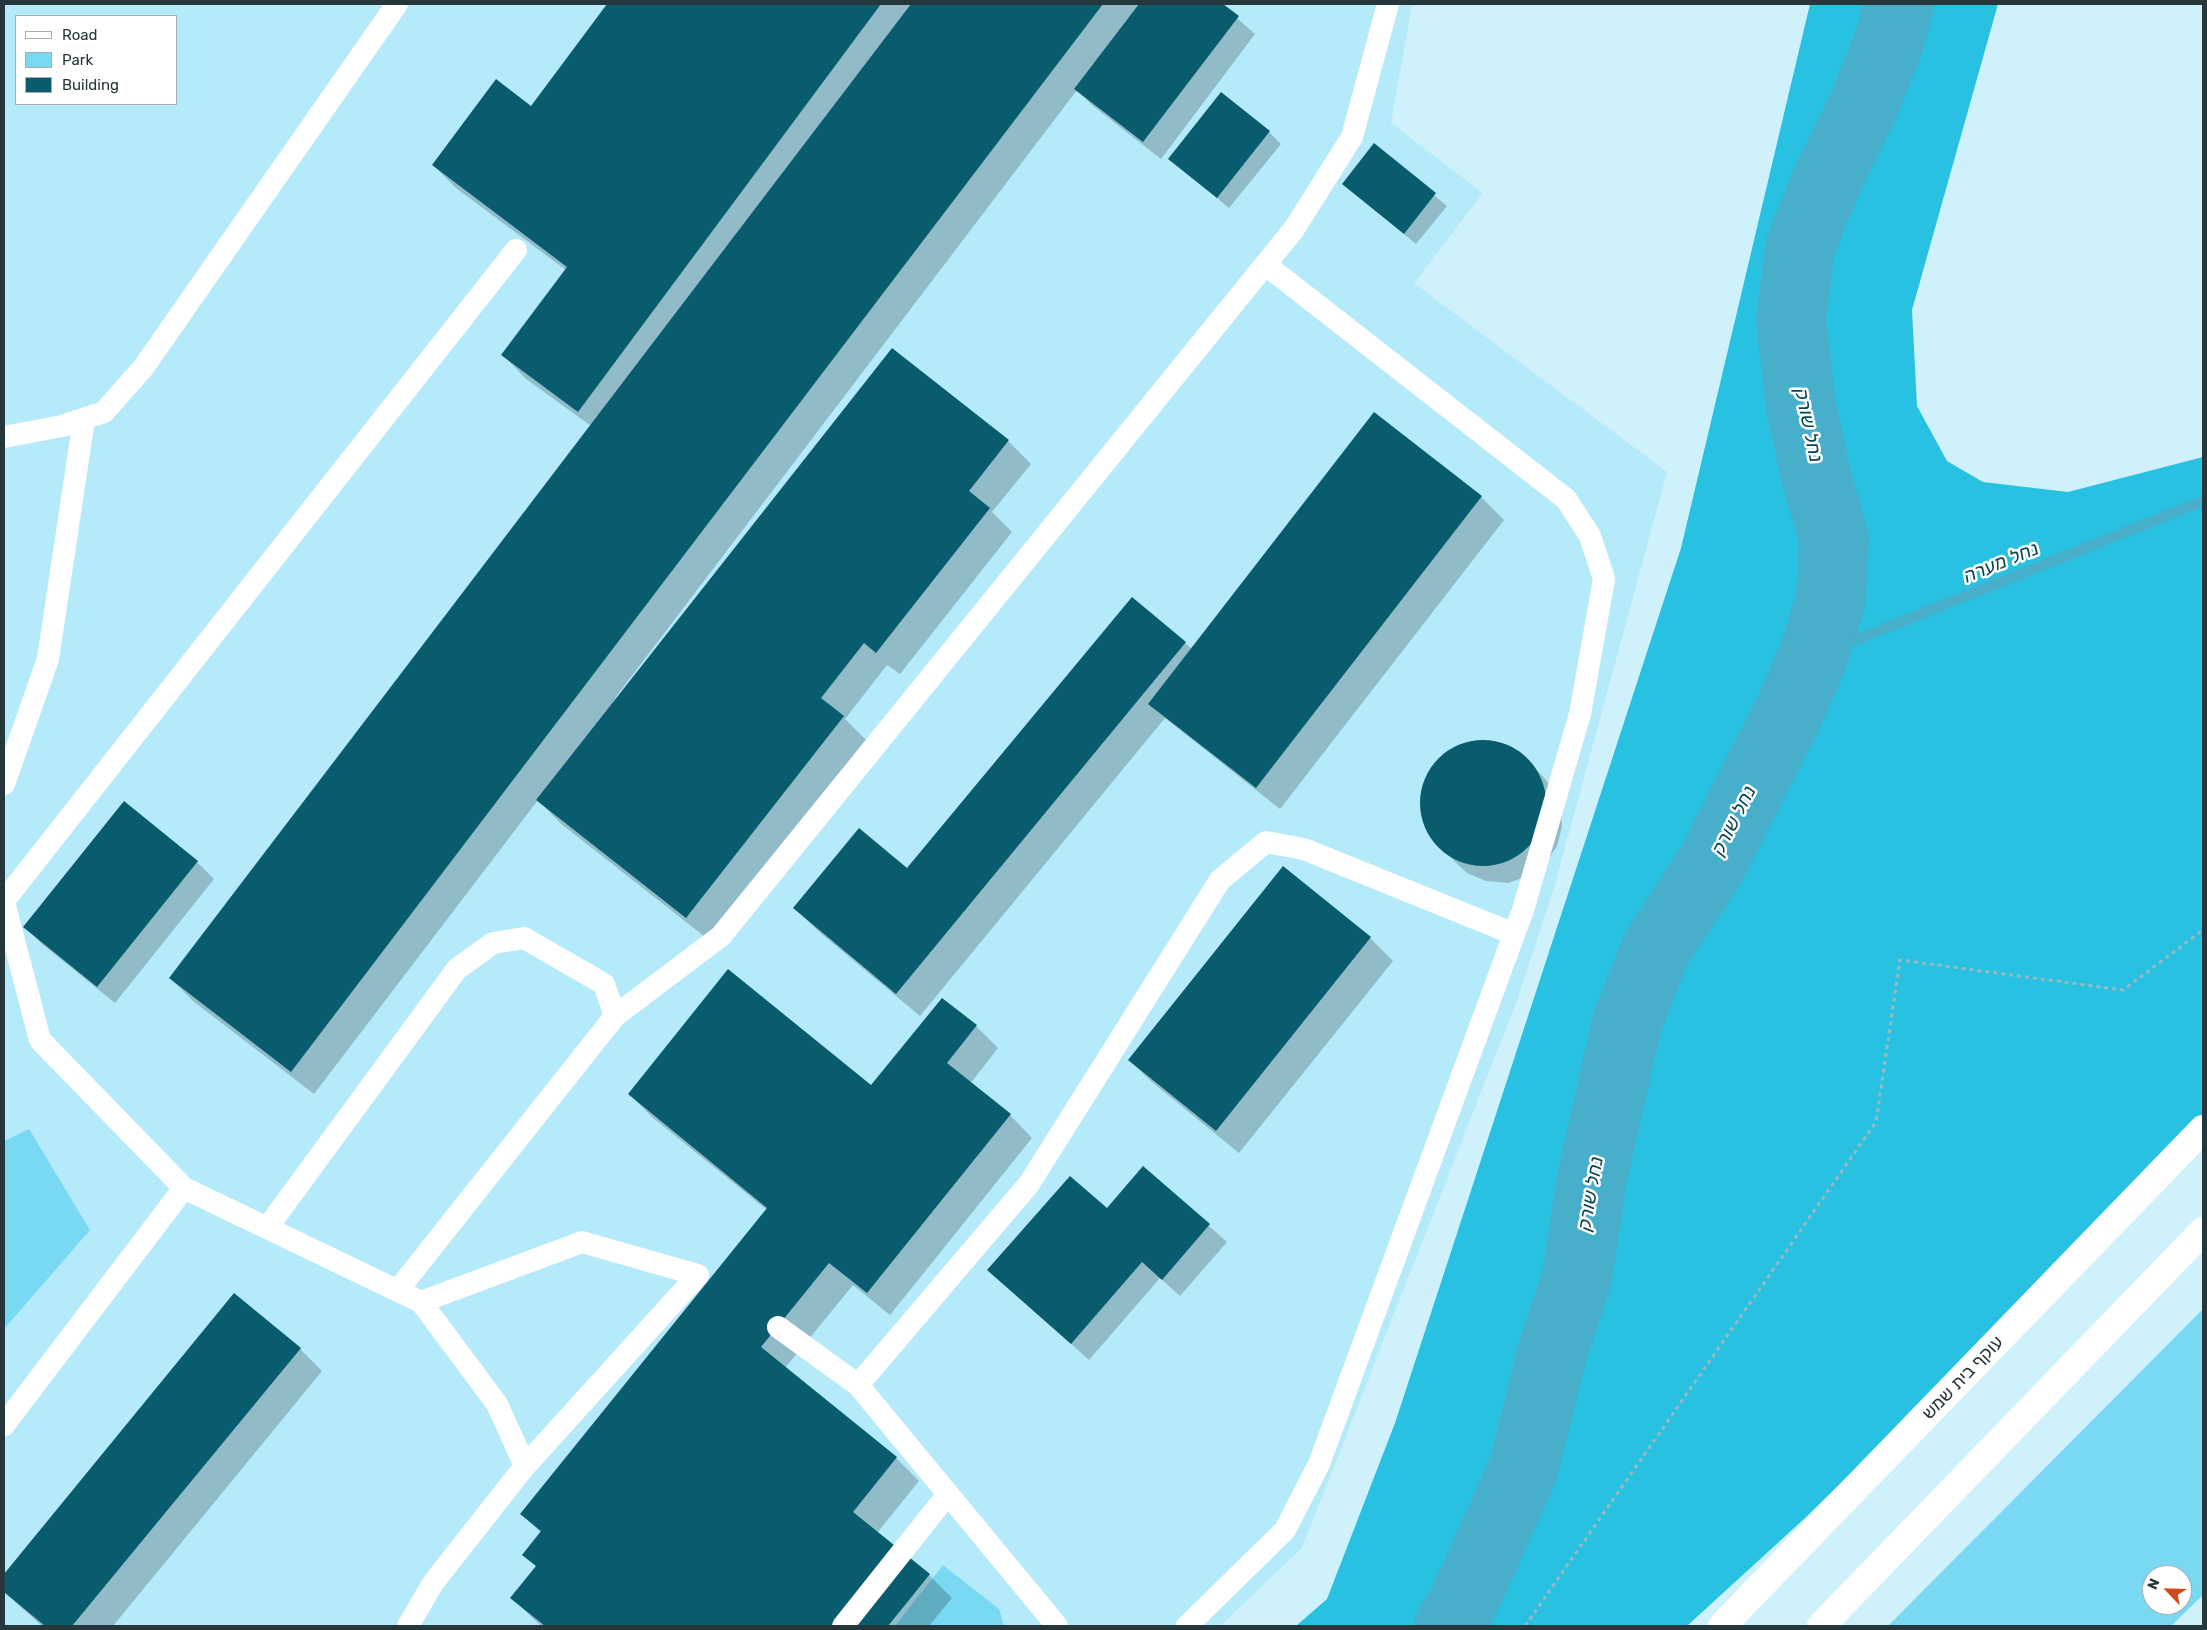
<!DOCTYPE html>
<html>
<head>
<meta charset="utf-8">
<style>
	body { margin:0 }
	#map { position:relative; width:2207px; height:1630px; overflow:hidden; background:#cef1fc; font-family:Rubik,sans-serif }
	canvas { display:block }
	.frame { position:absolute; inset:0; border:5px solid #26373c; pointer-events:none }
	.legend { position:absolute; left:15px; top:15px; width:162px; height:90px; box-sizing:border-box; background:#fff; border:1px solid #a8afb1; margin:0; padding:6px 9px; list-style:none; font-size:15px; color:#26373c }
	.legend li { display:flex; align-items:center; gap:10px; height:25px }
	.legend b { width:25px; border:1px solid #a8afb1 }
	.north { position:absolute; left:2142px; top:1565px; width:50px; height:50px; box-sizing:border-box; background:#fff; border:1px solid #a8afb1; border-radius:50%; rotate:294deg; font-size:14px; font-weight:700; line-height:20px; text-align:center; color:#26373c }
	.north::after { content:''; display:block; margin:auto; width:18px; height:22px; background:#d0491a; clip-path:polygon(50% 0,100% 100%,50% 72%,0 100%) }
</style>
</head>
<body>
<div id="map">
<canvas width="2207" height="1630"></canvas>
<div class="frame"></div>
<ul class="legend">
<li><b style="height:6px;background:#fff"></b>Road</li>
<li><b style="height:14px;background:#79d9f3"></b>Park</li>
<li><b style="height:14px;background:#085c6e"></b>Building</li>
</ul>
<div class="north">N</div>
</div>
<script>
const context = document.querySelector('canvas').getContext('2d');
context.lineJoin = 'round';
function fill(path, color) {
  context.fillStyle = color;
  context.fill(path, 'evenodd');
}
function toPath(rows) {
  const path = new Path2D();
  for (const r of rows) {
    if (r.length === 3) {
      path.moveTo(r[0] + r[2], r[1]);
      path.arc(r[0], r[1], r[2], 0, 2 * Math.PI);
      continue;
    }
    path.moveTo(r[0], r[1]);
    for (let i = 2; i < r.length; i += 2) path.lineTo(r[i], r[i + 1]);
  }
  return path;
}
function strokePath(path, color, width, dash) {
  context.strokeStyle = color;
  context.lineWidth = width;
  context.lineCap = dash ? 'butt' : 'round';
  context.setLineDash(dash || []);
  context.stroke(path);
}
function label(font, color, halo, rows, align = 'center') {
  context.font = font + ' Rubik,Heebo,sans-serif';
  context.lineWidth = 5;
  context.setLineDash([]);
  context.textBaseline = 'middle';
  context.strokeStyle = halo;
  context.fillStyle = color;
  for (const [text, x, y, turn = 0] of rows) {
    context.save();
    context.translate(x, y);
    context.rotate((+turn || 0) * Math.PI / 180);
    context.textAlign = isNaN(turn) ? turn : align;
    if (halo) context.strokeText(text, 0, 0);
    context.fillText(text, 0, 0);
    context.restore();
  }
}
const built = toPath([
	[4,4,1412,4,1391,123,1483,193,1414,283,1667,472,1554,888,1516,1003,1302,1548,1220,1626,4,1626],
	[16,16,176,16,176,104,16,104]
]);
const green = toPath([
	[29,1129,90,1230,4,1329,4,1141],
	[2203,1309,2203,1595,2171,1626,1888,1626],
	[2152,1575,2182,1575,2182,1605,2152,1605],
	[943,1565,999,1609,1004,1626,895,1626]
]);
const forest = toPath([
	[1810,4,1998,4,1912,310,1917,406,1947,461,1983,482,2068,492,2203,457,2203,1130,1805,1518,1687,1626,1296,1626,1327,1599,1395,1423,1681,548]
]);
const shadow = toPath([
	[609,4,1221,4,1255,34,1161,159,1093,106,1077,90,615,698,616,700,1008,441,1031,464,992,512,1012,532,900,674,887,665,845,719,866,740,709,940,560,823,538,800,314,1094,193,1001,170,978,591,426,525,378,503,355,566,270,456,188,433,165,532,107],
	[1269,132,1281,144,1229,208,1170,159],
	[1374,145,1447,206,1416,244,1344,184],
	[1481,497,1504,520,1280,809,1165,718,920,1016,817,930,795,908,908,870,1132,598,1192,649],
	[1487,741,1506,745,1523,755,1554,789,1561,807,1562,827,1557,846,1545,864,1528,876,1508,883,1486,881,1467,873,1451,858,1433,840,1424,821,1421,800,1425,780,1435,764,1450,750,1468,742],
	[197,862,214,879,115,1003,42,944,25,927],
	[1283,868,1370,938,1393,961,1239,1153,1152,1082,1129,1060],
	[976,1026,998,1048,970,1084,1010,1115,1032,1138,890,1315,853,1285,785,1368,896,1458,919,1481,877,1533,929,1575,952,1598,929,1626,541,1626,512,1598,537,1567,524,1555,541,1533,522,1514,767,1210,652,1117,629,1094,871,1087],
	[1143,1168,1227,1242,1180,1296,1160,1278,1089,1360,989,1270,1107,1210],
	[234,1295,300,1349,322,1371,113,1626,42,1626,4,1592,4,1576]
]);
const stream = toPath([
	[1813,657,2203,501]
]);
const river = toPath([
	[1449,1626,1460,1610,1523,1470,1552,1353,1577,1278,1592,1178,1627,1023,1655,951,1711,865,1788,714,1813,657,1831,600,1834,540,1816,475,1801,406,1791,320,1800,247,1827,180,1864,105,1890,39,1899,4]
]);
const building = toPath([
	[607,4,881,4,578,412,501,355,567,267,432,165,496,79,531,106],
	[911,4,1103,4,291,1072,169,978],
	[1139,4,1223,4,1239,16,1143,142,1074,89],
	[1221,92,1270,131,1217,198,1168,159],
	[1374,143,1436,193,1404,234,1342,184],
	[892,348,1009,440,969,491,990,508,876,653,864,643,821,698,844,716,686,918,536,800],
	[1374,412,1482,496,1256,788,1148,704],
	[1132,597,1186,642,896,994,793,908,859,828,907,868],
	[1483,803,63],
	[124,801,198,861,97,987,23,927],
	[1283,866,1371,937,1216,1131,1128,1060],
	[728,969,871,1085,942,998,977,1025,947,1063,1011,1114,867,1293,829,1263,761,1347,897,1457,853,1512,930,1574,888,1626,545,1626,510,1598,536,1566,522,1555,541,1531,520,1514,767,1208,628,1094],
	[1143,1166,1210,1224,1162,1280,1142,1262,1071,1344,987,1270,1070,1176,1107,1208],
	[234,1293,301,1348,72,1626,45,1626,4,1592,4,1574]
]);
const path = toPath([
	[1525,1626,1876,1122,1900,960,2123,990,2203,930]
]);
const service = toPath([
	[4,437,62,426,104,412,143,368,397,4],
	[4,784,48,659,84,419],
	[4,901,516,250],
	[4,902,40,1040,184,1188,421,1302,497,1404,525,1466],
	[615,1016,721,936,1294,229,1352,137,1388,4],
	[267,1228,457,969,493,943,524,938,604,984,615,1016,398,1290],
	[778,1327,858,1385,1057,1626],
	[858,1385,1029,1184,1220,880,1266,842,1304,849,1514,934],
	[4,1425,184,1188],
	[408,1626,433,1583,525,1466,698,1275,582,1242,421,1302],
	[843,1626,948,1494],
	[1187,1626,1285,1530,1319,1464,1523,910,1580,714,1604,579,1590,536,1566,499,1266,265]
]);
const secondary = toPath([
	[1722,1626,2203,1129],
	[1821,1626,2203,1231]
]);
const streetNames = [
	["עוקף בית שמש",1963,1378,-46]
];
const waterNames = [
	["נחל שורק",1808,425,78],
	["נחל מערה",2001,563,-22],
	["נחל שורק",1734,821,-63],
	["נחל שורק",1591,1194,-80]
];
fill(built, '#b4eaf9');
fill(green, '#79d9f3');
fill(forest, '#29c1e2');
fill(shadow, '#0003');
strokePath(stream, '#47afc9', 11);
strokePath(river, '#47afc9', 70);
fill(building, '#085c6e');
strokePath(path, '#9ab8c1', 3, [4, 4]);
strokePath(service, '#fff', 22);
strokePath(secondary, '#fff', 28);
label('18px', '#26373c', '#fff', streetNames);
label('italic 19px', '#064654', '#fff', waterNames);
</script>
</body>
</html>
